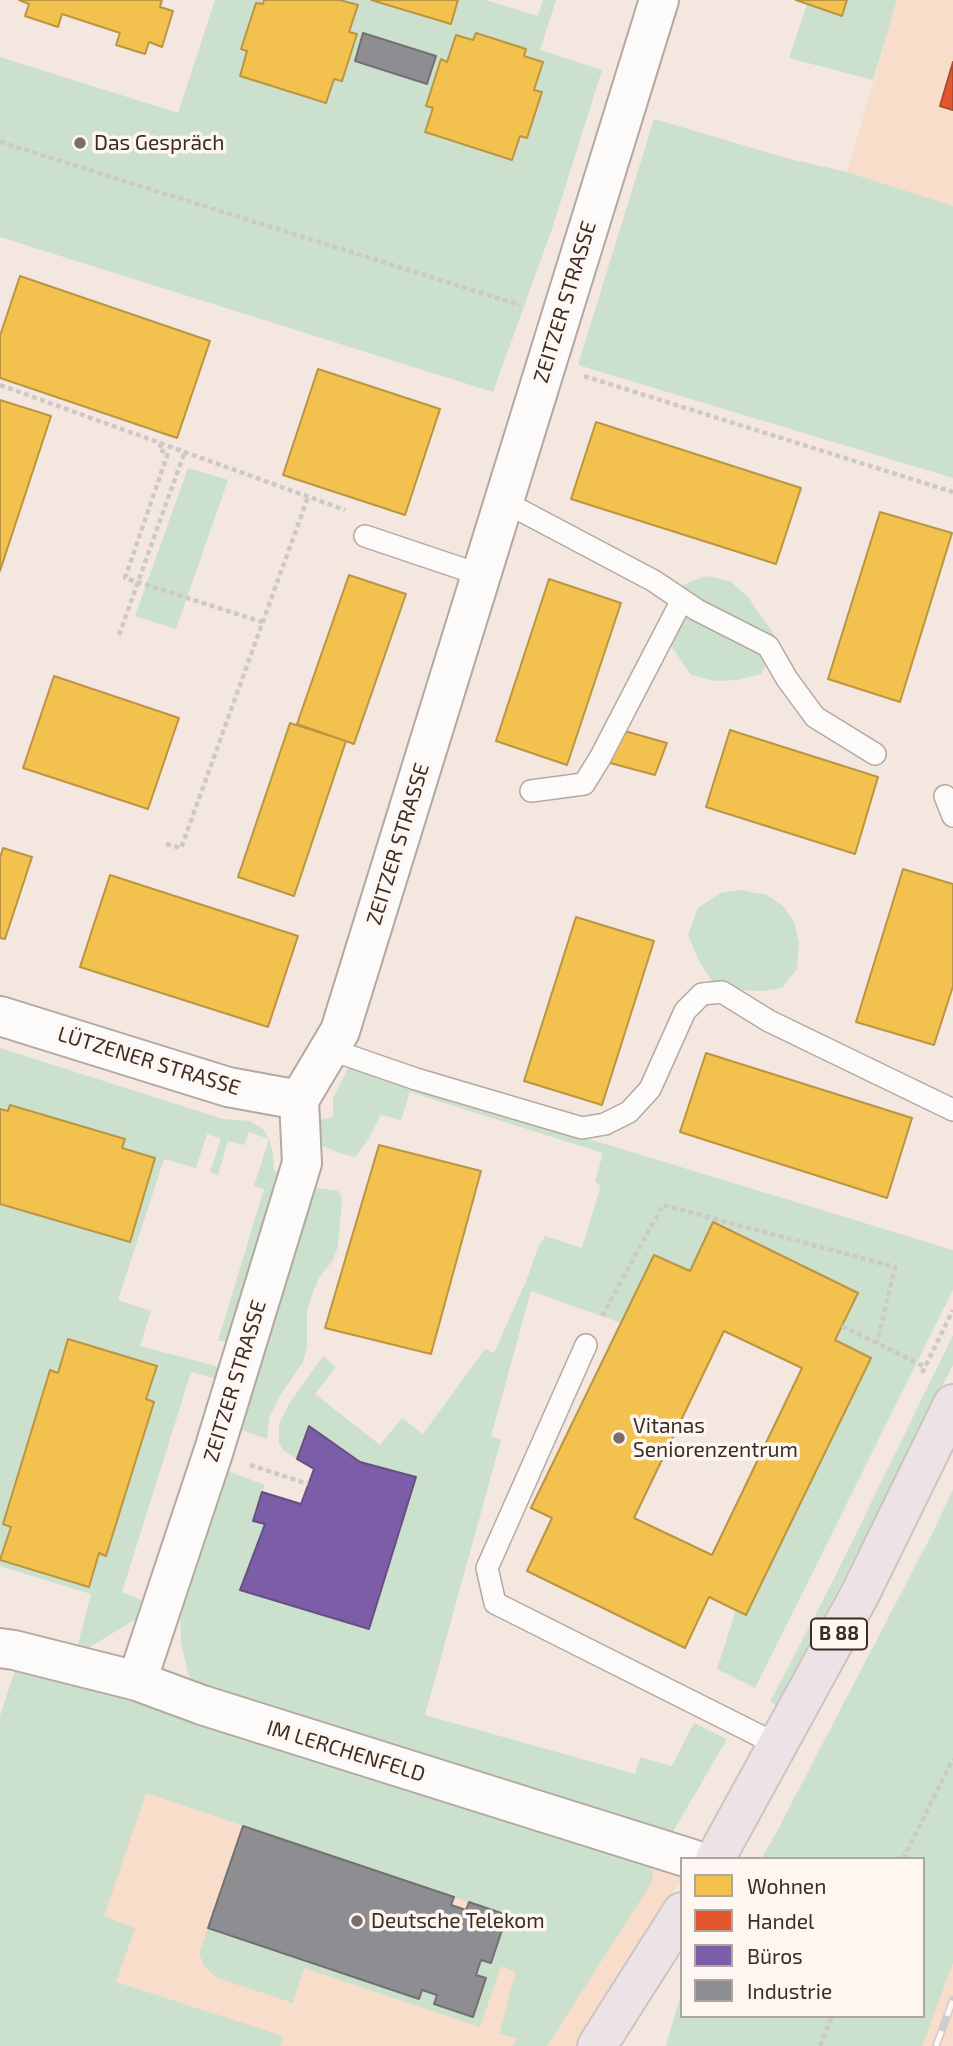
<!DOCTYPE html>
<html>
<head>
<meta charset="utf-8">
<style>
	body { margin:0 }
	#map { position:relative; width:953px; height:2046px; overflow:hidden; background:#f3e7e0; font-family:"Exo 2",sans-serif }
	canvas { display:block }
	.legend { position:absolute; left:680px; top:1857px; width:245px; height:161px; box-sizing:border-box; background:#fdf6f1; border:2px solid #afa69f; margin:0; padding:9px 12px; list-style:none; font-size:21px; color:#3b2d25 }
	.legend li { display:flex; align-items:center; gap:14px; height:35px }
	.legend b { width:35px; border:2px solid #afa69f }
</style>
</head>
<body>
<div id="map">
<canvas width="953" height="2046"></canvas>
<ul class="legend">
<li><b style="height:19px;background:#f2c14e"></b>Wohnen</li>
<li><b style="height:19px;background:#e4572e"></b>Handel</li>
<li><b style="height:19px;background:#7b5ea7"></b>Büros</li>
<li><b style="height:19px;background:#8d8d92"></b>Industrie</li>
</ul>
</div>
<script>
const context = document.querySelector('canvas').getContext('2d');
context.lineJoin = 'round';
function fill(path, color) {
  context.fillStyle = color;
  context.fill(path, 'evenodd');
}
function toPath(rows) {
  const path = new Path2D();
  for (const r of rows) {
    path.moveTo(r[0], r[1]);
    for (let i = 2; i < r.length; i += 2) path.lineTo(r[i], r[i + 1]);
  }
  return path;
}
function strokePath(path, color, width, dash) {
  context.strokeStyle = color;
  context.lineWidth = width;
  context.lineCap = dash ? 'butt' : 'round';
  context.setLineDash(dash || []);
  context.stroke(path);
}
function label(font, color, halo, rows, align = 'center') {
  context.font = font + ' "Exo 2",sans-serif';
  context.lineWidth = 7;
  context.setLineDash([]);
  context.textBaseline = 'middle';
  context.strokeStyle = halo;
  context.fillStyle = color;
  for (const [text, x, y, turn = 0] of rows) {
    context.save();
    context.translate(x, y);
    context.rotate((+turn || 0) * Math.PI / 180);
    context.textAlign = isNaN(turn) ? turn : align;
    if (halo) context.strokeText(text, 0, 0);
    context.fillText(text, 0, 0);
    context.restore();
  }
}
const built = toPath([
	[897,0,953,0,953,206,847,172],
	[0,1716,682,1859,682,1878,575,2046,76,2046],
	[953,1963,953,2046,922,2046,930,2024]
]);
const green = toPath([
	[215,0,264,0,263,4,256,3,241,49,247,51,240,76,326,103,358,5,340,0,371,0,451,24,458,0,485,0,538,16,543,0,556,0,540,50,602,70,552,229,493,392,0,237,0,57,178,113],
	[363,34,427,83,355,61],
	[456,35,473,40,526,49,524,56,543,63,534,90,541,92,527,138,520,136,511,160,425,133,433,108,426,105,441,60,447,62],
	[847,0,897,0,873,80,789,58,807,4,841,16],
	[654,119,790,159,847,172,953,206,953,478,578,365],
	[188,468,228,480,176,629,135,616],
	[706,576,730,581,748,597,775,636,771,654,761,674,737,680,715,681,691,675,666,638,671,610,683,585],
	[740,890,767,895,783,906,794,922,799,942,797,969,782,988,762,991,739,990,713,983,699,961,688,935,698,908,720,893],
	[0,1048,223,1119,250,1121,263,1129,269,1139,273,1152,274,1171,284,1176,232,1341,218,1341,264,1189,254,1186,269,1139,249,1132,244,1145,228,1141,218,1175,210,1172,221,1139,207,1134,196,1168,164,1159,118,1300,151,1311,140,1346,223,1368,220,1380,191,1372,122,1592,150,1604,146,1613,75,1656,91,1594,0,1566,0,1204,130,1242,155,1158,122,1148,124,1139,10,1105,8,1111,0,1109],
	[68,1339,156,1366,146,1399,153,1402,107,1555,99,1553,89,1587,1,1560,51,1370,58,1373],
	[349,1066,953,1250,953,1290,950,1296,755,1688,717,1669,736,1610,746,1614,871,1358,835,1340,858,1293,713,1222,690,1271,654,1255,621,1323,531,1291,491,1436,501,1440,425,1715,635,1774,640,1757,672,1766,694,1723,727,1739,671,1835,202,1696,188,1674,181,1642,180,1600,222,1469,265,1485,253,1520,265,1524,241,1590,369,1629,416,1477,360,1462,309,1426,297,1459,283,1450,279,1443,279,1424,289,1404,323,1356,336,1367,315,1394,380,1445,402,1418,423,1434,485,1349,494,1353,527,1279,537,1250,545,1236,582,1248,601,1185,595,1182,603,1153,410,1092,401,1120,381,1115,367,1141,355,1157,339,1153,321,1145,319,1120,333,1117,333,1098],
	[319,1188,338,1191,342,1199,338,1246,333,1260,319,1278,312,1295,307,1312,307,1347,303,1362,279,1397,269,1418,267,1439,234,1427,310,1191],
	[953,1335,953,1365,949,1373,778,1706,770,1702,832,1583],
	[953,1490,953,1963,922,2046,666,2046,682,1990,682,2016,923,2016,923,1859,761,1859,776,1833,933,1532],
	[23,1662,650,1860,653,1869,652,1882,547,2046,512,2046,518,2039,499,2034,516,1972,501,1966,480,2027,304,1968,293,2003,217,1978,204,1966,199,1953,208,1928,418,1999,422,1990,437,1995,434,2004,473,2017,486,1979,476,1975,481,1960,507,1915,146,1793,104,1916,135,1928,116,1982,283,2036,280,2046,0,2046,0,1716,17,1664]
]);
const homes = toPath([
	[19,0,162,0,160,7,173,11,162,47,149,42,145,54,116,45,120,33,62,14,58,27,25,16,29,4,19,0],
	[264,0,340,0,358,5,349,32,357,34,342,81,334,79,326,103,240,76,247,51,241,49,256,3,263,4,264,0],
	[371,0,458,0,451,24,371,0],
	[796,0,847,0,842,16,796,0],
	[476,33,526,49,524,56,543,62,534,90,542,92,527,138,520,136,512,160,425,132,433,108,426,106,441,59,447,62,456,35,473,40,476,33],
	[20,276,210,341,177,438,0,378,0,336,20,276],
	[318,369,440,409,405,515,283,475,318,369],
	[0,400,51,416,0,571,0,400],
	[596,422,801,488,776,564,571,499,596,422],
	[880,512,952,533,900,702,828,679,880,512],
	[349,575,406,594,354,744,297,724,349,575],
	[549,579,621,603,567,765,496,741,549,579],
	[54,676,179,718,148,809,23,768,54,676],
	[290,723,346,741,294,896,238,877,290,723],
	[621,730,667,743,655,775,610,763,621,730],
	[730,730,878,777,855,854,706,807,730,730],
	[3,848,32,857,5,939,0,938,0,858,3,848],
	[903,869,953,884,953,986,934,1045,856,1022,903,869],
	[110,875,298,936,268,1027,80,967,110,875],
	[576,917,654,941,602,1105,524,1081,576,917],
	[706,1053,912,1118,887,1198,680,1132,706,1053],
	[10,1105,125,1139,122,1148,155,1158,130,1242,0,1204,0,1109,8,1111,10,1105],
	[379,1145,481,1171,431,1354,325,1328,379,1145],
	[713,1222,858,1293,835,1340,871,1358,746,1615,709,1597,685,1648,527,1571,552,1518,531,1508,654,1255,690,1271,713,1222],
	[724,1331,802,1368,712,1555,634,1518,724,1331],
	[68,1339,157,1366,146,1399,154,1402,106,1556,99,1553,89,1587,0,1560,11,1527,3,1524,50,1370,58,1373,68,1339]
]);
const shops = toPath([
	[953,62,953,110,940,106,953,62]
]);
const offices = toPath([
	[309,1426,360,1462,416,1477,369,1629,240,1590,265,1524,253,1521,262,1492,301,1504,314,1469,297,1459,309,1426]
]);
const industry = toPath([
	[363,33,436,56,427,84,355,61,363,33],
	[243,1826,454,1897,451,1905,466,1910,469,1902,507,1915,491,1963,481,1960,476,1975,486,1978,473,2017,434,2004,437,1995,422,1990,419,1999,208,1928,243,1826]
]);
const path = toPath([
	[0,142,520,305],
	[584,376,953,492],
	[0,385,345,510],
	[161,443,159,450,168,453,125,578,262,622],
	[119,635,185,451],
	[166,844,181,848,308,497],
	[602,1316,663,1205,895,1267,877,1343],
	[842,1326,925,1367],
	[922,1373,953,1310],
	[250,1465,308,1484],
	[903,1859,953,1759],
	[820,2046,832,2016]
]);
const lane = toPath([
	[503,501,654,581,697,610,768,646,787,679,815,717,875,754],
	[365,536,481,575],
	[531,791,584,784,600,758,682,600],
	[945,796,953,816],
	[329,1049,416,1079,582,1128,605,1124,629,1112,650,1089,685,1011,702,994,722,992,769,1021,953,1110],
	[586,1345,487,1568,495,1603,778,1745]
]);
const street = toPath([
	[0,1016,228,1087,299,1100],
	[0,1648,14,1650,137,1681,202,1705,692,1859],
	[137,1681,213,1453,302,1163,299,1100,340,1031,659,0]
]);
const primary = toPath([
	[715,1859,859,1596,953,1404],
	[597,2046,682,1912]
]);
const rail = toPath([
	[936,2046,953,2000]
]);
const markers = [
	[80,143,7,"#7b6e66"],
	[619,1438,7,"#7b6e66"],
	[357,1921,7,"#7b6e66"]
];
const shields = [
	[839,1634,56]
];
const shieldNames = [
	["B 88",839,1634]
];
const poiNames = [
	["Das Gespräch",94,143],
	["Vitanas",633,1426],
	["Seniorenzentrum",633,1450],
	["Deutsche Telekom",371,1921]
];
const streetNames = [
	["ZEITZER STRASSE",565,302,-73],
	["ZEITZER STRASSE",398,844,-73],
	["LÜTZENER STRASSE",149,1061,17],
	["ZEITZER STRASSE",235,1381,-73],
	["IM LERCHENFELD",346,1751,17]
];
fill(built, '#f9ddcb');
fill(green, '#cbe0cd');
fill(homes, '#f2c14e');
strokePath(homes, '#bb9542', 2);
fill(shops, '#e4572e');
strokePath(shops, '#b14a2b', 2);
fill(offices, '#7b5ea7');
strokePath(offices, '#684f80', 2);
fill(industry, '#8d8d92');
strokePath(industry, '#747071', 2);
strokePath(lane, '#b4a9a2', 24);
strokePath(street, '#b4a9a2', 42);
strokePath(primary, '#ccc4c0', 42);
strokePath(path, '#cec9c7', 4.5, [5, 3.5]);
strokePath(lane, '#fdfbfa', 21);
strokePath(street, '#fdfbfa', 38);
strokePath(primary, '#ebe3e6', 38);
strokePath(rail, '#cfccca', 8);
strokePath(rail, '#fdf6f1', 5, [16]);
for (const [x, y, r, color] of markers) {
  const dot = new Path2D();
  dot.arc(x, y, r, 0, 2 * Math.PI);
  context.fillStyle = color;
  context.fill(dot);
  strokePath(dot, '#fdf6f1', 2.5);
}
for (const [x, y, w] of shields) {
  const box = new Path2D();
  box.roundRect(x - w / 2, y - 15.5, w, 31, 5);
  context.fillStyle = '#fdf6f1';
  context.fill(box);
  strokePath(box, '#3b2d25', 2);
}
label('bold 19px', '#3b2d25', null, shieldNames);
label('21px', '#3b2d25', '#fdf6f1', poiNames, 'left');
label('21px', '#3b2d25', '#fdf6f1', streetNames);
</script>
</body>
</html>
